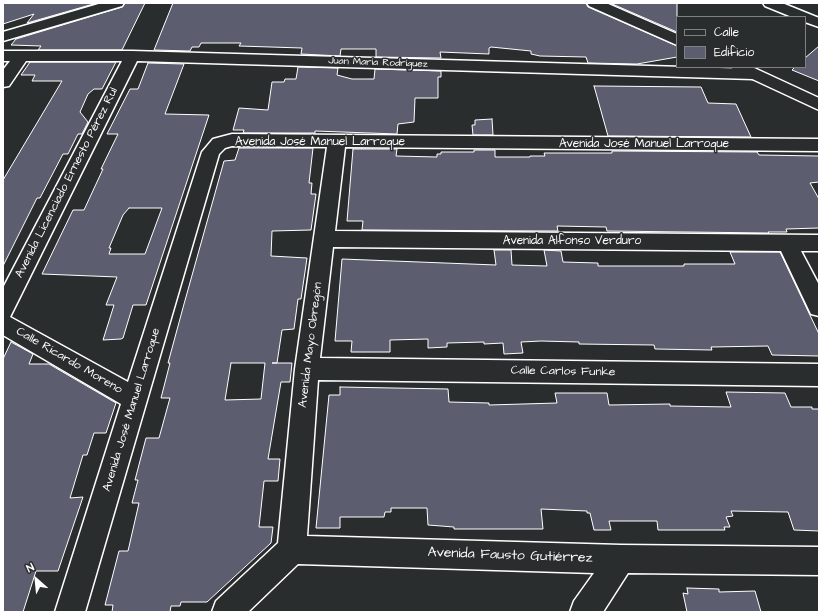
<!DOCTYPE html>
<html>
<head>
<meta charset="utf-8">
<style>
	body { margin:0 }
	#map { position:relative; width:822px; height:615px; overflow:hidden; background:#2a2d2e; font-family:"Architects Daughter",sans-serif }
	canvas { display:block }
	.frame { position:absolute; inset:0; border:4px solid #fff; pointer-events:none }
	.legend { position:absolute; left:676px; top:16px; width:130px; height:52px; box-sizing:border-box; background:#2a2d2e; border:1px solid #7f8182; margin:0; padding:5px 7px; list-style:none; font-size:12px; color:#fff }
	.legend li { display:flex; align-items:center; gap:8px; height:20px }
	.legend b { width:20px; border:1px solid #7f8182 }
	.north { position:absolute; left:16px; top:559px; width:40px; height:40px; -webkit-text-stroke:3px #2a2d2e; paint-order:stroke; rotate:333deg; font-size:11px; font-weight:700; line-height:16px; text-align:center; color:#fff }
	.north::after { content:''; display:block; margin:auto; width:14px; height:18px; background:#fff; clip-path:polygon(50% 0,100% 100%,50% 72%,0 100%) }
</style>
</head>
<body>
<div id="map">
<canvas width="822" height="615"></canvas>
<div class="frame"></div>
<ul class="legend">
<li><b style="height:5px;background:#2a2d2e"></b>Calle</li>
<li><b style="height:11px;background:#5c5e70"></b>Edificio</li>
</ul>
<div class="north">N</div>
</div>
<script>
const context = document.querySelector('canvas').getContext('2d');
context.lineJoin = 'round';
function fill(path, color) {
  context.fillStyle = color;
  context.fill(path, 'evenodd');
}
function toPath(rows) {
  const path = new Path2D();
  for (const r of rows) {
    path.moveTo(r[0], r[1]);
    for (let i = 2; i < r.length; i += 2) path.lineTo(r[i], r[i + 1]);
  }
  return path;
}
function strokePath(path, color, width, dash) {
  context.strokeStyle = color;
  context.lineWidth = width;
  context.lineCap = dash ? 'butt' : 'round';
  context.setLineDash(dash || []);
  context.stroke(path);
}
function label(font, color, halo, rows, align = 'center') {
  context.font = font + ' "Architects Daughter",sans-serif';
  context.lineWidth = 3;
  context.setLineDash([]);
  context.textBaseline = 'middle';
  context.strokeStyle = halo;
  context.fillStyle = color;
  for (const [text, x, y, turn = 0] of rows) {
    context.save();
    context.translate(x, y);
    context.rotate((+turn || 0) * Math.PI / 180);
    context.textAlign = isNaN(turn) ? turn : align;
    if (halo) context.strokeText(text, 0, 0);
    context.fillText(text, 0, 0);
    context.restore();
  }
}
const building = toPath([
	[3,3,97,3,27,23,34,14,3,24,3,3],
	[125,3,145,3,122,50,38,50,41,46,11,45,16,39,122,7,125,3],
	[173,3,586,3,588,7,677,46,677,57,637,64,588,63,586,57,540,56,531,54,531,51,491,47,489,48,489,54,440,52,441,58,376,57,376,49,341,49,340,56,301,54,302,48,239,46,241,43,201,43,199,47,192,47,190,51,154,50,173,3],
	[610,3,677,3,677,32,610,3],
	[819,46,819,81,792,70,795,67,805,67,805,58,819,46],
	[30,62,116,62,102,89,94,89,88,94,80,112,88,122,82,134,78,134,68,154,63,154,40,198,37,198,3,266,3,180,62,81,32,81,35,75,21,75,30,62],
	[148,63,184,64,165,114,209,115,146,305,133,305,123,338,121,339,103,340,114,305,106,305,117,277,42,274,73,210,84,210,103,169,101,169,118,134,107,134,130,89,138,89,148,63],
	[129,208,162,208,145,254,109,254,111,248,109,248,123,215,129,208],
	[298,67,338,68,337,75,352,79,374,79,375,69,441,71,441,77,438,77,438,98,415,98,414,122,398,124,397,134,315,131,315,133,243,133,244,130,233,130,239,108,268,110,272,82,284,82,285,79,296,79,298,67],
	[594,86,701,87,708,103,736,104,751,137,608,136,594,86],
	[492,119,493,135,473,135,472,125,475,125,475,120,492,119],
	[239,148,313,148,309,183,312,183,311,194,316,194,311,230,272,231,271,256,307,258,301,299,298,299,294,329,282,330,277,363,272,363,292,363,290,382,281,382,268,459,280,459,278,481,264,481,259,527,273,527,271,543,207,602,181,602,180,606,171,606,170,612,112,612,113,605,105,605,119,551,128,551,139,503,132,503,138,480,135,480,146,438,159,438,170,398,161,398,170,363,168,363,184,304,224,161,235,160,239,148],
	[231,363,265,363,261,399,225,400,231,363],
	[353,149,397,149,396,156,437,157,437,154,441,154,441,152,474,152,474,150,495,150,495,157,530,157,530,156,545,156,544,153,612,153,612,151,757,152,759,155,819,156,819,182,810,183,819,199,819,228,786,229,787,232,768,232,769,233,607,231,606,227,557,226,558,231,362,230,363,221,347,221,353,149],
	[494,250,511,250,512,265,547,266,544,250,561,251,563,262,598,263,598,266,684,266,684,264,735,264,730,252,780,252,819,334,819,356,772,355,768,346,711,347,712,350,655,349,654,345,579,344,579,342,541,341,521,342,523,353,504,354,503,343,484,344,484,342,447,343,447,347,428,348,428,339,390,340,390,352,351,352,352,341,335,341,342,259,496,265,494,250],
	[11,342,33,354,29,364,49,364,116,403,106,433,94,433,87,455,83,455,70,498,83,497,58,571,36,571,23,612,3,612,3,359,11,342],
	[340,387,448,389,449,402,489,403,489,405,557,403,555,393,607,393,609,405,670,404,670,406,731,407,726,392,785,393,791,407,812,407,812,409,819,409,819,531,794,530,788,512,731,511,733,516,726,517,730,527,724,527,725,530,658,530,657,521,609,521,611,530,594,530,590,513,587,513,587,511,541,509,543,529,454,529,454,527,428,525,427,508,391,508,391,512,385,512,384,517,340,517,340,528,316,528,329,395,340,395,340,387],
	[687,588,719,589,719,592,755,591,761,612,687,612,683,593,688,594,687,588]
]);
const minor = toPath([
	[102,3,124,3,122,6,3,41,3,32,102,3],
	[763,3,782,3,819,18,819,27,805,22,805,17,792,17,765,6,763,3],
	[3,51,132,51,753,69,759,71,761,74,759,77,753,79,137,61,10,317,128,382,202,152,213,139,232,134,819,139,819,151,345,147,335,231,819,235,819,251,801,251,819,285,819,316,811,314,781,251,333,247,320,358,819,364,819,386,318,380,307,536,621,545,819,547,819,575,628,573,603,612,570,612,574,601,594,573,298,564,248,612,212,612,216,601,278,543,295,369,327,147,232,146,225,148,219,154,85,612,55,612,121,404,3,335,3,288,122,61,26,61,9,86,3,87,3,70,10,61,3,61,3,51]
]);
const tertiary = toPath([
	[587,3,606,3,677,34,677,45,589,6,587,3],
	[731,67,752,67,819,98,819,110,733,70,731,67]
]);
const farStreetnames = [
	["Juan María Rodríguez",378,63,2]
];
const streetNames = [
	["Avenida José Manuel Larroque",320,142],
	["Avenida José Manuel Larroque",644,144],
	["Avenida Licenciado Ernesto Pérez Rul",67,183,-63],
	["Avenida Alfonso Verduro",572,241],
	["Avenida Mayo Obregón",311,345,-83],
	["Calle Ricardo Moreno",69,361,30],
	["Calle Carlos Funke",563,372,1],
	["Avenida José Manuel Larroque",132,410,-73]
];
const nearStreetnames = [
	["Avenida Fausto Gutiérrez",510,556,2]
];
fill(building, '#5c5e70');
strokePath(building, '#fff', 1);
strokePath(minor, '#fff', 3);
strokePath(tertiary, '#fff', 3);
fill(minor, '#2a2d2e');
fill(tertiary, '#2a2d2e');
label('10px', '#fff', '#2a2d2e', farStreetnames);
label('12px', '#fff', '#2a2d2e', streetNames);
label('14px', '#fff', '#2a2d2e', nearStreetnames);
</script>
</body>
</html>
